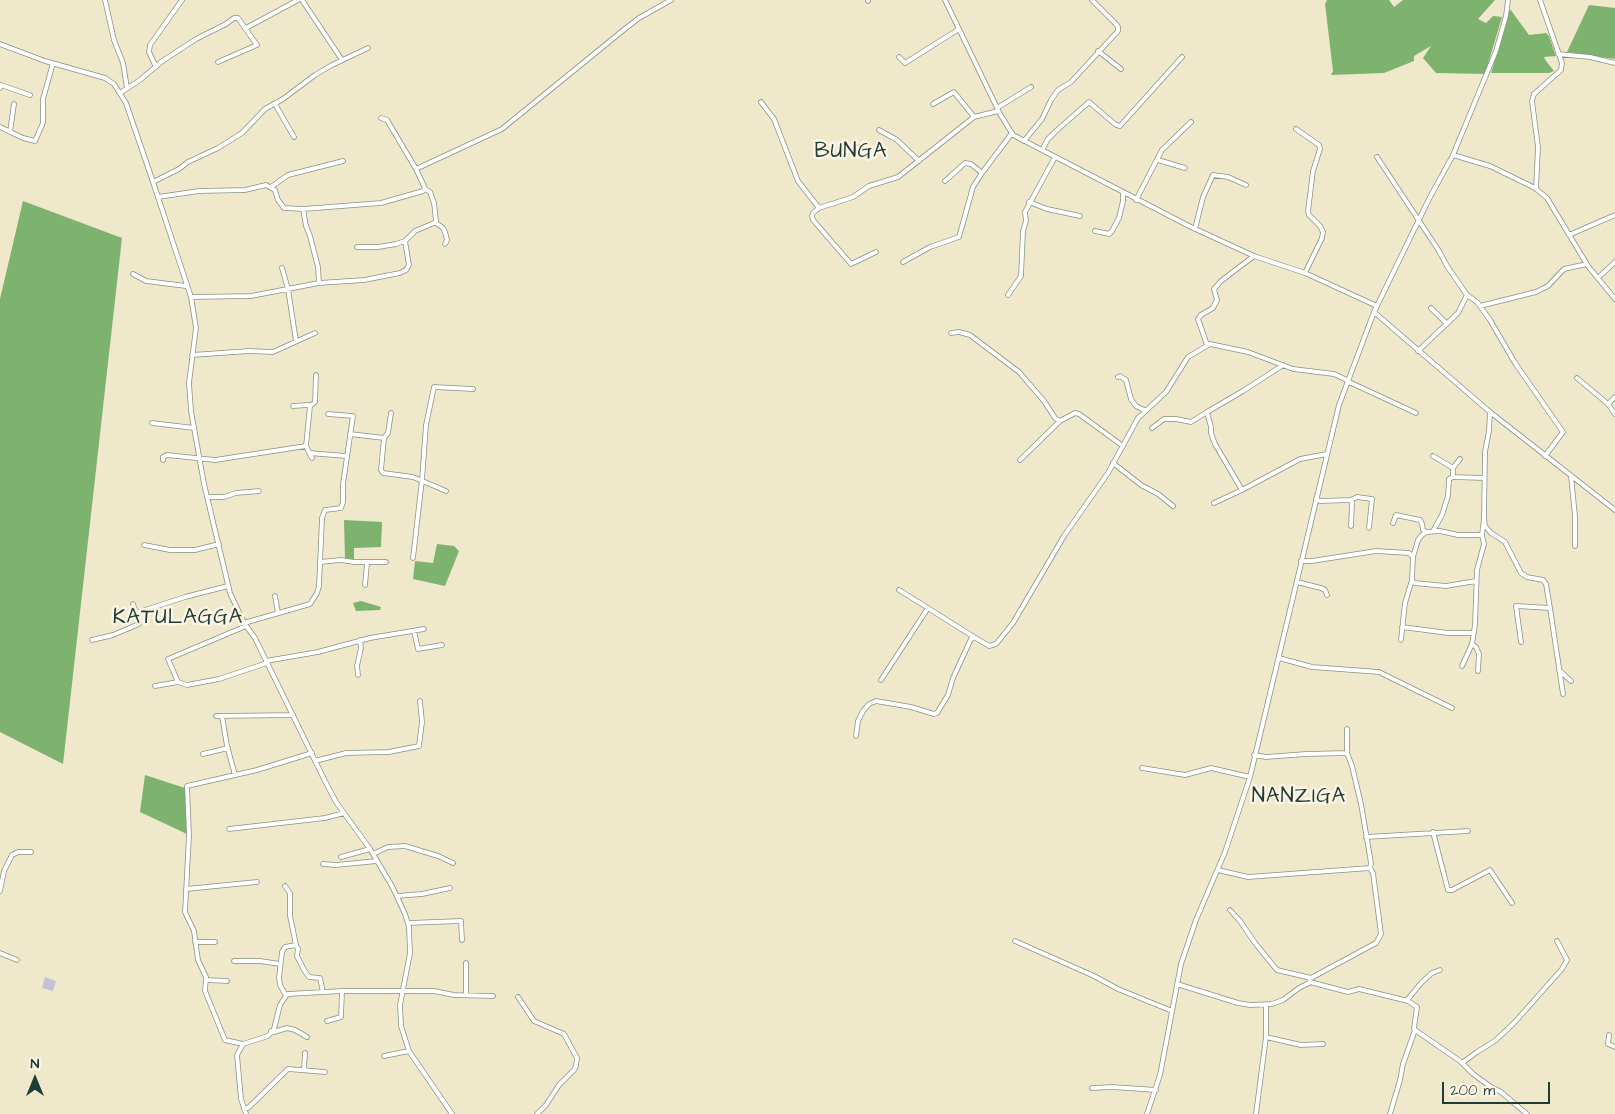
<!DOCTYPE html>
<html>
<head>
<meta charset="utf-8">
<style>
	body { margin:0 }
	#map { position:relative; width:1615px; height:1114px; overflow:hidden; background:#efe8cb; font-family:"Architects Daughter",sans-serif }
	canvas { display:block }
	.north { position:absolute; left:10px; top:1054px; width:50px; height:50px; -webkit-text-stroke:4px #fcf5e5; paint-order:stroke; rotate:0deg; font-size:14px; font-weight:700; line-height:20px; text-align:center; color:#1f3d34 }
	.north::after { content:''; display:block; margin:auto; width:18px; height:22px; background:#1f3d34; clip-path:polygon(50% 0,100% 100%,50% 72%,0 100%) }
	.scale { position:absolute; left:1442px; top:1082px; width:108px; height:22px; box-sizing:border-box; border:2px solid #1f3d34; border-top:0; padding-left:6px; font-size:15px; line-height:18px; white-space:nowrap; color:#1f3d34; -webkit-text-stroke:4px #fcf5e5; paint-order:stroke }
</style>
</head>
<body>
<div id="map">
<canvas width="1615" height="1114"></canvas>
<div class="north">N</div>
<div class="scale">200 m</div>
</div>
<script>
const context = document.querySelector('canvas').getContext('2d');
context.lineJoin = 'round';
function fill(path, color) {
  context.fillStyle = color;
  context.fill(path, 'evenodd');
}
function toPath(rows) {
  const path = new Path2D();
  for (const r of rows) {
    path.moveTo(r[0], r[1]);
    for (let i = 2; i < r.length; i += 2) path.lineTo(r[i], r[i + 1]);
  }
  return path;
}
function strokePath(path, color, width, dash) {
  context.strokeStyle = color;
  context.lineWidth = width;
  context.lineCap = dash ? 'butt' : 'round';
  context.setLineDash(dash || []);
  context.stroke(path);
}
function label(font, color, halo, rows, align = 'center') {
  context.font = font + ' "Architects Daughter",sans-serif';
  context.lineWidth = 5;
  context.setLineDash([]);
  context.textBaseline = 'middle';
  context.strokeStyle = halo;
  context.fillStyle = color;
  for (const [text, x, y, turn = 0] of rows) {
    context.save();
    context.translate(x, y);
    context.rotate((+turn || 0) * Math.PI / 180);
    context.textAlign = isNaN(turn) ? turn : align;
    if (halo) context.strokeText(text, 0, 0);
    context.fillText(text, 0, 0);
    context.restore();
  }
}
const industrial = toPath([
	[45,977,56,981,53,991,42,988]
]);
const forest = toPath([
	[1327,0,1389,0,1394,7,1403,0,1495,0,1478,19,1486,23,1493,16,1502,17,1485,74,1436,73,1423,58,1431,46,1414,56,1414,61,1384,73,1331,75,1333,71,1325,4],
	[1589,5,1615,8,1615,59,1567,52],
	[1510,9,1529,35,1546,33,1549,36,1556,56,1544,57,1546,61,1554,71,1549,73,1491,73],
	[23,201,122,238,63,764,0,732,0,299],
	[344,520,382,522,381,547,354,548,354,560,345,559],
	[437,544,454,546,459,551,445,586,413,579,415,561,433,563],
	[361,601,381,607,380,610,356,611,353,603],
	[145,775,185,788,187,834,140,812]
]);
const minor = toPath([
	[105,0,114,40,123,63,127,88],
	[302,0,342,60],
	[945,0,1000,114,1013,135,1191,227,1254,256,1305,273,1377,306],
	[868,1,868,0],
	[246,28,298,0],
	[0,44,45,61,105,78,114,84,126,103,153,182,191,297,196,328,189,383,191,411,204,484,230,593,244,623,255,638,325,781,336,802,370,849,392,886,405,914,409,927,410,953,400,1005,401,1026,409,1051,452,1114],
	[1098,51,1121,69],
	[1558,54,1590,57,1615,63],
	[899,57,905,63,959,29],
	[156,67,149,52,150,45,182,0],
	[0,88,1,85,30,95],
	[120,93,140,80,161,62,196,39,226,24,234,18,238,18,257,45,218,62],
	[761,102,774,119,798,181,819,208],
	[275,104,294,137],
	[933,104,954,92,974,117,998,111],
	[997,108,1031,87],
	[0,127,23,138,35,141,43,123,43,99,53,63],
	[1296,129,1319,145,1320,149,1313,171,1308,211,1309,215,1320,226,1323,232,1322,238,1305,273],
	[879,130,897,140,919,161],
	[10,132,14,104],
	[1024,141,1042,119,1051,100,1058,90,1071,82,1118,31,1118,27,1115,23,1092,0],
	[1042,150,1048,139,1056,131,1089,102,1116,125,1120,126,1182,57],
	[1453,155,1490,166,1535,188,1547,198,1588,266,1615,299],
	[1377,157,1439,251,1447,266,1467,295,1477,302,1490,320,1515,363,1563,432,1545,456],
	[1158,160,1185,168],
	[416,169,502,129,626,28,639,18,671,0],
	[945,181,965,163,971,164,982,173],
	[153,182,179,169,188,162,218,148,242,133,265,109,283,99,315,75,332,65,368,48],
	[271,187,288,175,343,161],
	[1536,189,1538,147,1532,101,1534,94,1561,70,1562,63,1540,0],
	[158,197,199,191,245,190,266,185,275,190,278,200,284,208,303,209,381,203,423,191,425,189,424,186,416,169,387,120,381,118],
	[1136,200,1162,150,1191,122],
	[1029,202,1047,209,1080,216],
	[303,209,306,226,310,236,318,267,319,283],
	[435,222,443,228,445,232,447,240,445,244],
	[1195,229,1203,197,1213,175,1228,177,1246,185],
	[1095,231,1109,234,1112,231,1119,218,1123,201,1123,193],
	[1569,235,1615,215],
	[357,247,378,247,396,244,405,241,415,231,434,223,436,221,434,203,430,192,425,189],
	[876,252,851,264,813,220,812,216,813,213,819,208,853,197,869,186,898,177,974,117],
	[903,262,930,247,959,237,973,187,982,173,1012,133],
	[282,268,288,289,296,341],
	[133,274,146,281,186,286],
	[1598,278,1615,262],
	[1008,295,1021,276,1023,231,1026,221,1025,212,1055,157],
	[191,297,251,296,319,283,364,280,400,273,406,270,409,265,405,241],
	[1480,306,1536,292,1548,286,1564,269,1587,264],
	[1431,308,1447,324],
	[1374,312,1490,412,1615,510],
	[951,333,959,332,970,335,1019,372,1044,401,1055,418,1060,421,1075,413,1079,414,1123,446],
	[1207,345,1198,319,1201,315,1213,308,1217,300,1214,289,1221,281,1254,256],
	[1418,351,1458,313,1467,295],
	[192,355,249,351,273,352,315,333],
	[1118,377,1120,376,1126,380,1131,399,1136,406,1144,410],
	[1577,378,1608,404,1615,414],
	[1347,381,1416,413],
	[1608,404,1615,397],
	[293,406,308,405,310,406],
	[391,413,388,433,384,438,381,470,383,473,413,477,446,491],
	[152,423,194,428],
	[1152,428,1164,419,1176,419,1191,422,1207,412],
	[350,434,384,438],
	[309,453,346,456],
	[1433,456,1453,468],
	[312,458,306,446,310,406,315,402,316,375],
	[1460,459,1453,468,1453,477,1484,478],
	[163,460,163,457,167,455,215,460,306,446],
	[1020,460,1060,421],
	[1113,463,1141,485,1158,494,1173,506],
	[1571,476,1575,516,1575,546],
	[1242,490,1215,444,1211,433,1211,427,1207,412,1243,391,1283,365],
	[207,497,224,497,236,493,259,491],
	[1316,499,1320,501,1351,500,1357,497,1372,499,1369,528],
	[1351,500,1352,503,1351,526],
	[1214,503,1242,490,1300,459,1327,454],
	[1484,518,1485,526,1491,533,1505,542,1521,573,1527,577,1543,580,1546,584,1550,608,1516,606,1521,642],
	[1393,523,1396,515,1420,520,1422,524,1423,530,1427,532],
	[1433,531,1442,515,1448,496,1449,479,1453,477],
	[1482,535,1484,518,1485,452,1489,431,1490,412],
	[144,545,170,550,195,550,219,544],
	[1413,557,1418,540,1422,535,1427,532,1440,531,1458,535,1482,535,1484,544,1477,570,1475,625,1472,644,1462,666],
	[413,558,422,480,426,425,434,387,473,389],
	[1301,561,1312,561,1376,551,1409,553,1413,557,1412,580,1414,583,1446,586,1476,581],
	[320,562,341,560,354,562,386,562],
	[1297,582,1321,588,1325,590,1327,595],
	[365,585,367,563],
	[899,590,928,608],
	[275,596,278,613],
	[1550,608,1563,694],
	[136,613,185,597,228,586],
	[244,623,310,604,317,593,319,586,322,518,325,510,341,508,343,502,343,484,353,416,328,414],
	[1402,627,1448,633,1474,633],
	[414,631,418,649,442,645],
	[92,640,113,635,139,624,133,604],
	[1401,640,1405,603,1412,580],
	[1472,644,1476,647,1479,654,1478,671],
	[1279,658,1312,667,1379,672,1452,708],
	[266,661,318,652,370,638,424,629],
	[1559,670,1571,681],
	[358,675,357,666,361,648,360,640],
	[881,680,928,608,974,637],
	[178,682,168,659,246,626],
	[155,686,178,682,187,685,219,679,267,663],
	[216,716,293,715],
	[222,716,227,746,235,775],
	[1347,729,1347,753],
	[856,736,858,721,863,711,869,704,876,701,911,707,934,714,937,713,948,695,953,678,971,639,974,637,989,646,996,644,1013,623,1064,536,1108,473,1138,418,1166,392,1188,357,1210,344,1248,352,1293,369,1334,374,1347,380],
	[312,753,257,770,187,786,189,835,185,912,194,931,198,960,206,977,205,991,225,1040,243,1044,268,1036,274,1029,280,1005,286,996,288,994,342,991,434,991,454,995,493,996],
	[203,754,228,748],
	[315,761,346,753,389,752,419,746,422,722,420,701],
	[1142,768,1185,775,1211,768,1250,777],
	[229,829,325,818,344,813],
	[1433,832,1448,890,1452,890,1490,870,1512,903],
	[1366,837,1468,831],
	[373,854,388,847,405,846,438,856,453,863],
	[341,857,370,849],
	[323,864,336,865,377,861],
	[1218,870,1248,877,1370,868],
	[285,886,290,893,290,916,296,945],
	[186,889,257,882],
	[0,891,4,871,12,855,18,852,31,852],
	[397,896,422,894,450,888],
	[1230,910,1240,921,1255,943,1277,970,1311,978],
	[408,923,461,921,462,940],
	[1015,941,1094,976,1118,989,1172,1011],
	[195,942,215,942],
	[0,953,17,960],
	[234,961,260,961,280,964],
	[466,963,466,995],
	[206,980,227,981],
	[1310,982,1348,992,1359,989,1408,1001,1417,1007,1414,1028,1415,1030,1403,1064,1400,1080,1390,1114],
	[1177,984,1238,1003,1250,1005,1272,1004,1283,1000,1299,988,1309,983,1311,978,1376,943,1381,934,1373,873,1370,868,1371,863,1361,804,1352,766,1347,753,1306,754,1266,757,1254,755],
	[286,996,280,985,279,978,282,952,285,947,296,945,298,949,297,956,304,970,309,977,320,978,323,992],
	[518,997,534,1021,564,1034,577,1058,576,1066,574,1070,559,1085,546,1105,537,1114],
	[1407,1000,1422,982,1432,973,1440,970],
	[1266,1005,1266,1037,1301,1045,1323,1044],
	[327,1021,341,1017,342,991],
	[1415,1030,1460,1061,1473,1074,1491,1087,1501,1092,1527,1114],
	[271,1031,274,1032,287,1028,295,1030,307,1037],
	[1609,1035,1608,1044,1615,1047],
	[243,1044,237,1055,241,1099,246,1114],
	[384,1056,409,1051],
	[1462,1063,1477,1052,1496,1040,1514,1023,1562,969,1567,960,1557,941],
	[304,1070,305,1053],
	[1092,1088,1112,1087,1156,1090],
	[244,1109,248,1108,288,1069,325,1072],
	[1147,1114,1160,1075,1181,964,1196,920,1225,852,1250,777,1339,405,1374,312,1429,199,1453,155,1496,51,1506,16,1508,0],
	[1256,1114,1266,1037]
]);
const quarterNames = [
	["BUNGA",851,153],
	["KATULAGGA",178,619],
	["NANZIGA",1299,798]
];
fill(industrial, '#c6c0d9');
fill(forest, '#7eb36f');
strokePath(minor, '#879280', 5.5);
strokePath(minor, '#fff', 4);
context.letterSpacing = '1px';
label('21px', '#1f3d34', '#fcf5e5', quarterNames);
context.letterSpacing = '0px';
</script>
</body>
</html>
